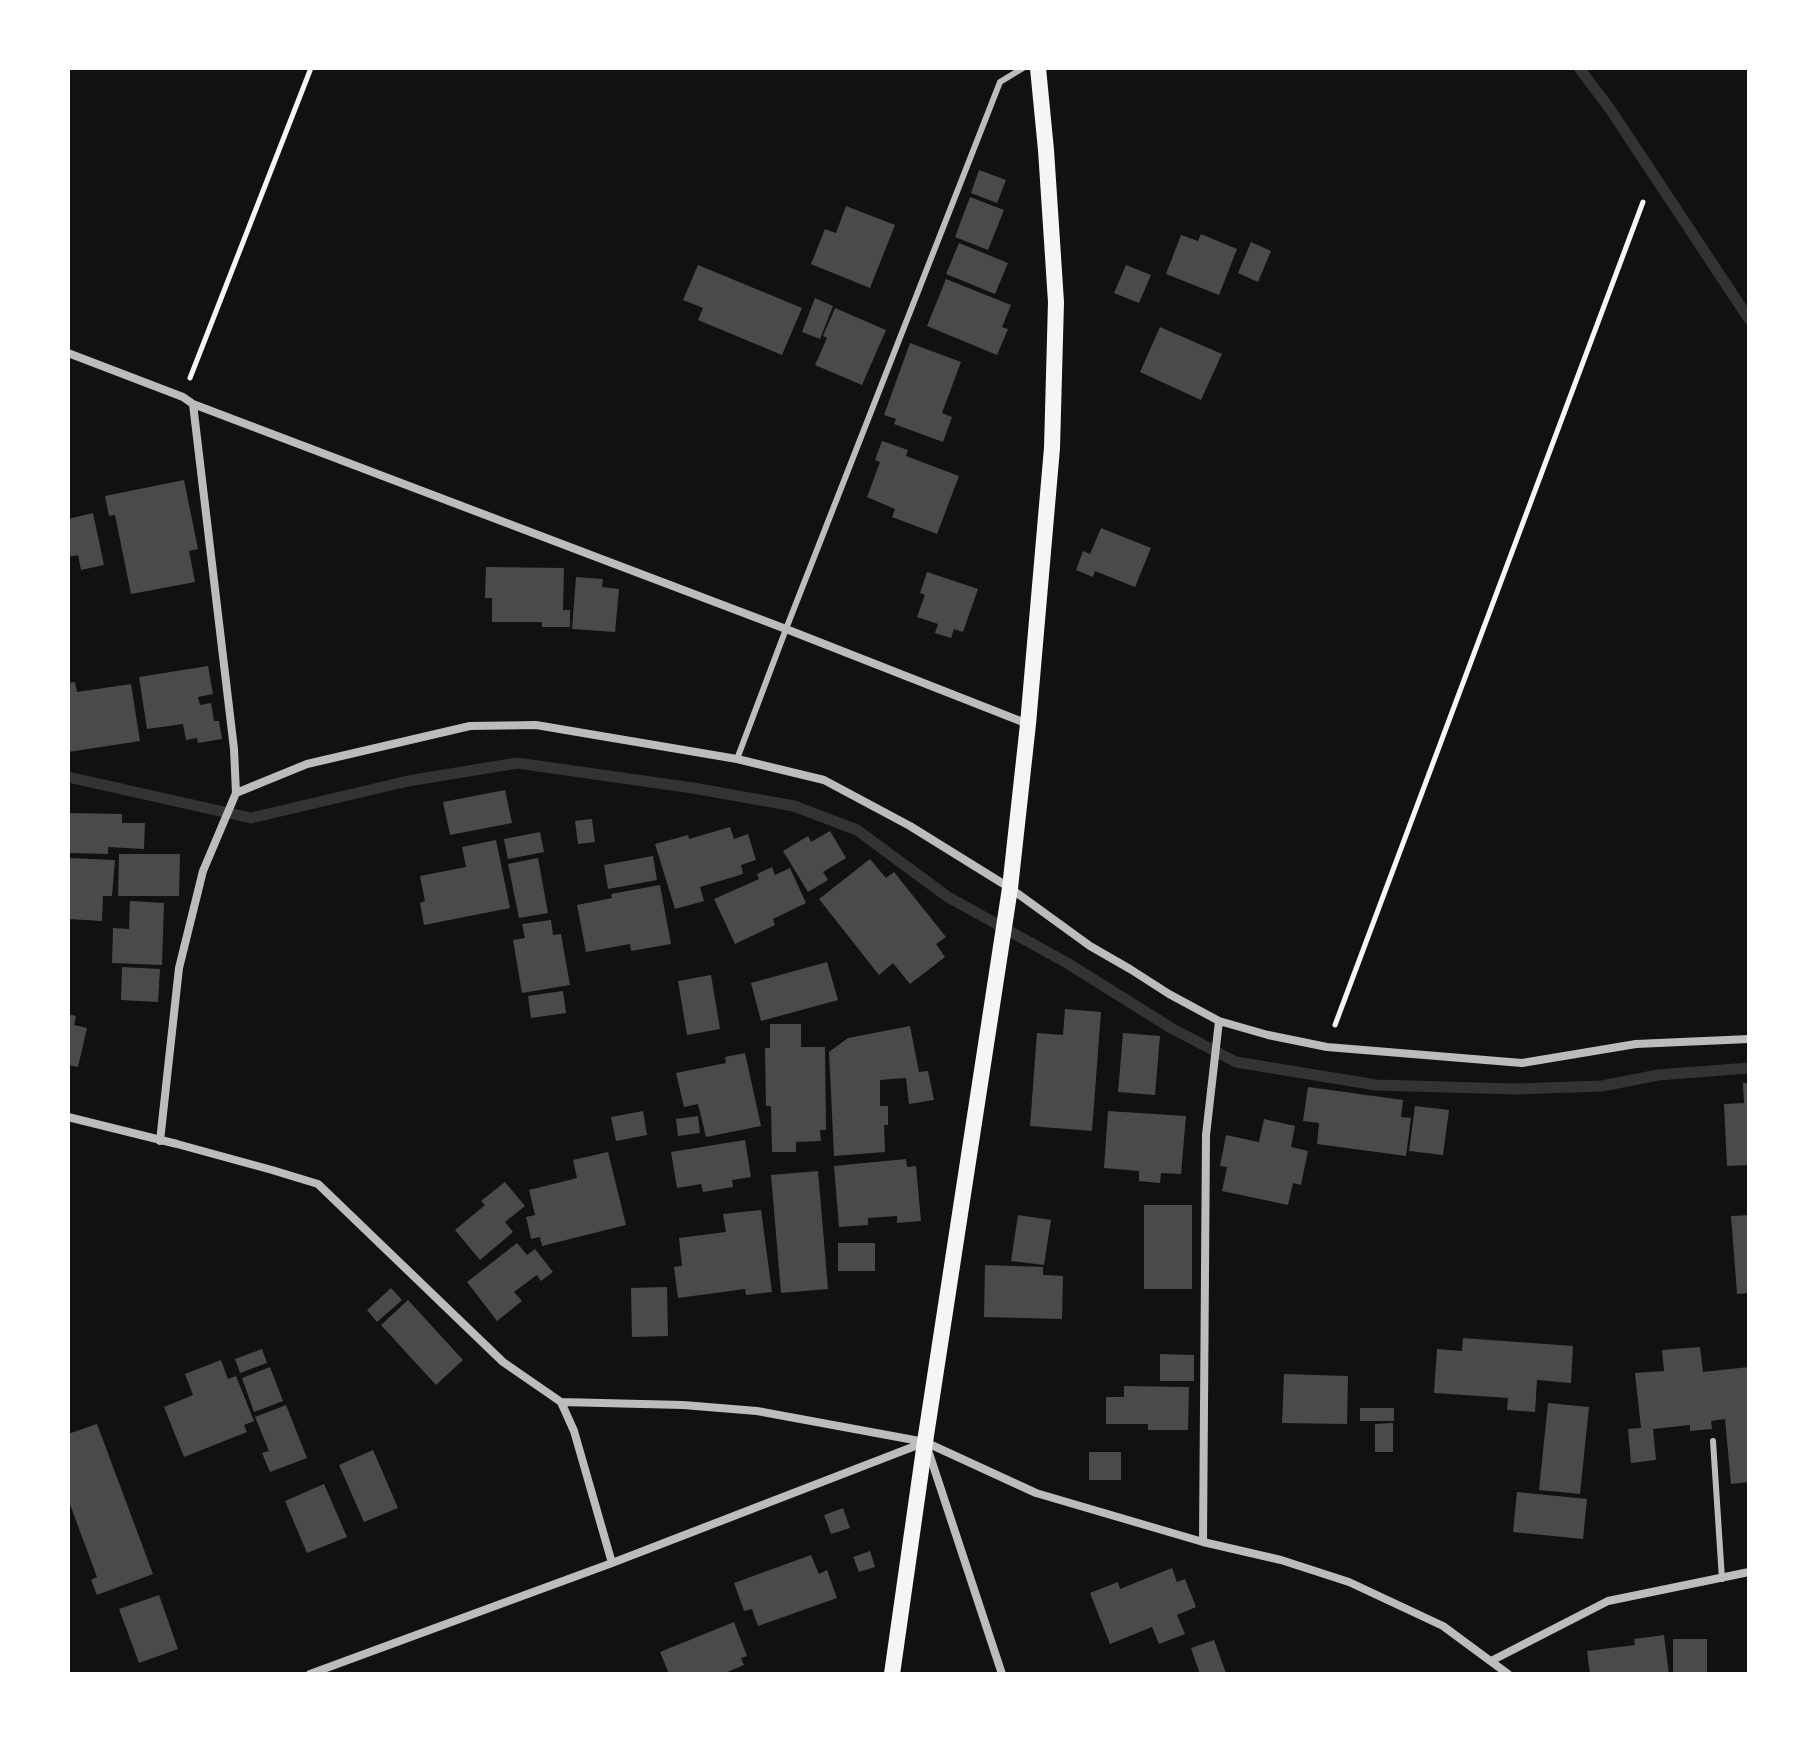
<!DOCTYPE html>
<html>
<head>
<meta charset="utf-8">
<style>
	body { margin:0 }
	#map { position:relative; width:1817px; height:1742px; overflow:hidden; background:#111; font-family:"Source Sans 3",sans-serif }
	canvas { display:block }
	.frame { position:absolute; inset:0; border:70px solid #fff; pointer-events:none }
</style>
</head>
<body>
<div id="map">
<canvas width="1817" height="1742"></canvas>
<div class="frame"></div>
</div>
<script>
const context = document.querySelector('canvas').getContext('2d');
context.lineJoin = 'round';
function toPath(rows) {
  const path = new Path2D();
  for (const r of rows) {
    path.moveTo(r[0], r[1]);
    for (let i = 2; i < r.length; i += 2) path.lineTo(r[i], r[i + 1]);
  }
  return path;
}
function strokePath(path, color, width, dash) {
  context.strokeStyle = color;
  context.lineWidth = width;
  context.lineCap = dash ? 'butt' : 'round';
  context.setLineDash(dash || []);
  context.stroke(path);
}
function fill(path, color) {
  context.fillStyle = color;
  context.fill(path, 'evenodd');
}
const stream = toPath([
	[1579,68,1610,109,1749,319],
	[68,777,251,818,408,781,517,763,693,788,794,806,857,830,948,897,1067,963,1171,1028,1236,1062,1376,1085,1515,1089,1602,1086,1658,1075,1749,1068]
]);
const building = toPath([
	[979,170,1006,180,997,203,971,193],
	[970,197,1004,210,988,250,955,237],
	[846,206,895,225,870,288,811,264,825,229,836,233],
	[1201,234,1237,249,1219,295,1166,274,1181,235,1198,241],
	[1251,242,1271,251,1258,282,1238,273],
	[959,243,1008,263,995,294,946,274],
	[698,265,802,308,782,355,698,320,703,308,683,300],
	[1126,265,1151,275,1139,303,1114,293],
	[946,279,1011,305,1002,327,1008,329,997,355,927,326],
	[815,298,833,306,820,339,802,332],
	[835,308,886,330,862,385,815,365,827,338,823,336],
	[1160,327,1222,354,1201,400,1140,372],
	[910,343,961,362,942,413,952,417,943,442,894,424,896,419,884,415],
	[882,441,908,450,906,456,959,476,937,534,892,517,895,509,867,497,880,462,875,460],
	[184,480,198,549,189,551,195,582,131,594,115,515,109,516,105,496],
	[93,513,104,565,81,570,78,555,68,557,68,519],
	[1101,528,1151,548,1135,587,1095,571,1093,577,1076,570,1083,551,1090,554],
	[486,567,564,568,563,610,570,610,570,627,542,627,542,622,492,622,492,598,485,598],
	[927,572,978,589,963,632,954,629,951,638,935,633,938,624,917,617,925,595,920,593],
	[576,577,603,579,602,587,619,589,615,632,572,629],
	[208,666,213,694,198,697,200,705,211,703,214,721,219,721,222,739,198,743,197,738,186,740,183,724,147,729,139,677],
	[75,682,77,692,131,684,140,741,68,752,68,683],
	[505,790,512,823,450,835,443,802],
	[70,813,122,814,122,823,145,823,144,849,108,847,108,854,68,853],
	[592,819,595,842,578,844,575,821],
	[730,827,734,839,748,834,756,860,741,865,743,874,700,887,704,901,675,909,655,844,688,835,689,839],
	[830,831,846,858,823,872,828,880,808,892,783,851,808,836,811,842],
	[540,832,544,852,508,859,504,839],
	[496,840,510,908,424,925,420,903,425,901,420,876,466,867,462,847],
	[119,854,180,854,179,896,118,896],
	[653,856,657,880,608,889,604,865],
	[68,858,115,860,112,896,103,896,102,921,68,919],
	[538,858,548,913,519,918,508,864],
	[870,859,886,878,894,872,946,937,936,944,945,957,910,984,893,963,879,975,819,899],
	[772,867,775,875,790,868,806,903,773,919,775,925,735,944,714,899,759,879,757,874],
	[660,885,671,944,631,951,630,944,586,952,577,905,612,898,611,894],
	[130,901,164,903,162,965,112,963,113,928,129,929],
	[551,920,553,935,561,934,570,985,522,993,513,940,525,938,522,924],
	[827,962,838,1000,761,1021,751,983],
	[122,967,160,969,158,1002,121,1000],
	[711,975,720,1029,687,1035,678,981],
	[563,991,566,1013,531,1018,528,996],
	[1065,1009,1101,1012,1092,1131,1030,1126,1037,1033,1063,1035],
	[68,1014,76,1016,74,1025,87,1028,78,1067,68,1065],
	[770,1024,801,1024,801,1047,825,1047,826,1130,820,1130,821,1141,796,1142,796,1152,772,1152,771,1106,766,1106,765,1048,770,1048],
	[910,1026,919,1072,928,1071,934,1100,909,1104,906,1078,880,1080,880,1106,888,1106,888,1125,884,1125,885,1152,834,1156,829,1052,848,1038],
	[1123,1033,1160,1036,1155,1095,1118,1092],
	[745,1053,761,1126,706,1137,698,1104,684,1107,676,1073,726,1063,725,1057],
	[1743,1083,1749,1083,1749,1165,1727,1166,1724,1104,1744,1103],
	[1308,1087,1403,1100,1401,1117,1411,1118,1406,1156,1317,1144,1319,1123,1303,1121],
	[1415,1106,1449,1110,1443,1155,1409,1151],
	[643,1111,647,1135,616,1141,611,1117],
	[1108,1111,1186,1116,1181,1174,1161,1173,1160,1183,1139,1181,1139,1171,1104,1168],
	[698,1116,700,1133,678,1136,676,1119],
	[1264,1119,1295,1126,1291,1147,1308,1151,1301,1185,1293,1183,1288,1205,1222,1191,1227,1167,1220,1166,1226,1135,1259,1142],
	[745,1140,751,1177,732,1180,733,1187,703,1192,701,1184,677,1188,671,1152],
	[608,1152,626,1225,542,1246,540,1237,531,1239,526,1217,535,1215,529,1190,577,1178,573,1160],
	[906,1159,907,1167,916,1166,921,1221,897,1223,897,1216,868,1218,868,1225,839,1227,834,1166],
	[818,1171,828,1289,781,1293,771,1175],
	[505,1182,525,1206,505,1222,513,1232,480,1260,455,1230,485,1205,481,1201],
	[1144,1205,1192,1205,1192,1289,1144,1289],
	[761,1210,772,1292,746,1295,745,1289,678,1298,674,1267,682,1266,679,1238,726,1232,723,1214],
	[1018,1215,1051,1220,1044,1265,1011,1261],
	[1749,1215,1749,1293,1737,1294,1731,1216],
	[517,1243,527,1255,535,1249,553,1272,541,1281,537,1275,514,1292,522,1301,497,1321,467,1282],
	[838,1243,875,1243,875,1271,838,1271],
	[985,1265,1043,1267,1043,1275,1063,1276,1062,1319,984,1317],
	[667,1287,668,1336,632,1337,631,1288],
	[391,1288,402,1300,377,1322,367,1310],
	[408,1300,463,1360,436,1385,381,1325],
	[1463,1338,1573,1346,1571,1383,1537,1380,1535,1412,1507,1410,1508,1398,1434,1393,1437,1349,1462,1351],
	[1700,1347,1703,1372,1749,1367,1749,1482,1731,1484,1725,1419,1711,1421,1712,1429,1690,1431,1690,1425,1653,1429,1656,1460,1631,1463,1628,1429,1641,1428,1635,1373,1664,1371,1662,1350],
	[262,1349,267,1363,240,1373,235,1359],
	[1160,1354,1194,1355,1194,1381,1160,1381],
	[221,1360,228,1379,236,1376,254,1421,244,1425,247,1432,184,1457,164,1407,193,1395,185,1374],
	[270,1367,283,1401,254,1412,242,1378],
	[1284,1374,1348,1376,1347,1424,1282,1423],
	[1124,1386,1189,1387,1188,1430,1148,1430,1148,1424,1106,1424,1106,1397,1124,1397],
	[1548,1403,1589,1407,1580,1494,1539,1490],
	[286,1405,307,1458,270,1472,262,1453,269,1451,255,1417],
	[1360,1408,1394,1408,1394,1421,1360,1421],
	[1393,1423,1393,1452,1375,1452,1375,1424],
	[97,1424,153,1574,97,1595,91,1580,97,1577,68,1499,68,1434],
	[373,1450,398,1508,364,1522,339,1465],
	[1089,1452,1121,1452,1121,1480,1089,1480],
	[324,1484,347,1537,307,1553,285,1501],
	[1517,1492,1587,1499,1583,1539,1513,1532],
	[843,1508,850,1528,831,1534,824,1515],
	[870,1551,875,1567,859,1572,853,1557],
	[811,1555,819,1574,827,1570,837,1598,758,1626,752,1609,744,1611,734,1583],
	[1172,1568,1177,1582,1185,1579,1196,1607,1177,1615,1185,1634,1159,1644,1152,1627,1110,1644,1090,1593,1118,1582,1120,1589],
	[159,1595,178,1649,139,1663,119,1609],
	[734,1622,747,1656,741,1658,744,1665,723,1674,669,1674,660,1652],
	[1664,1635,1669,1674,1590,1674,1587,1651,1635,1645,1634,1639],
	[1673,1639,1707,1639,1707,1674,1673,1674],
	[1214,1640,1226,1673,1200,1674,1191,1648]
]);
const path = toPath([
	[190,378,311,68],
	[1335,1025,1643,202]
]);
const service = toPath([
	[737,759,786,629,1000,82,1023,68],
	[1713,1441,1722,1579]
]);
const minor = toPath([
	[68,353,183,397,193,404,234,749,236,793],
	[193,404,786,629,1028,724],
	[68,1117,177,1144,272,1170,318,1184,503,1362,561,1402,574,1431,612,1563],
	[160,1141,179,968,203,871,236,793,307,764,470,726,536,725,737,759,824,780,910,826,1010,888,1090,946,1130,969,1169,994,1219,1021,1268,1035,1327,1047,1522,1063,1636,1044,1749,1039],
	[561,1402,683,1405,757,1411,925,1442,1036,1493,1203,1542,1281,1560,1349,1582,1443,1626,1508,1674],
	[928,1450,1002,1674],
	[1203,1542,1206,1135,1219,1021],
	[1491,1661,1608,1601,1749,1572],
	[310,1674,612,1563,923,1443]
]);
const secondary = toPath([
	[892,1674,925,1442,1010,888,1028,724,1052,448,1056,302,1046,150,1038,68]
]);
strokePath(stream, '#333', 11);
fill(building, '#4a4a4a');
strokePath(path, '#f5f5f5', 5);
strokePath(service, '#bcbcbc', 6);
strokePath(minor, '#bcbcbc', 8);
strokePath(secondary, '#f5f5f5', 16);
</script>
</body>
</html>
